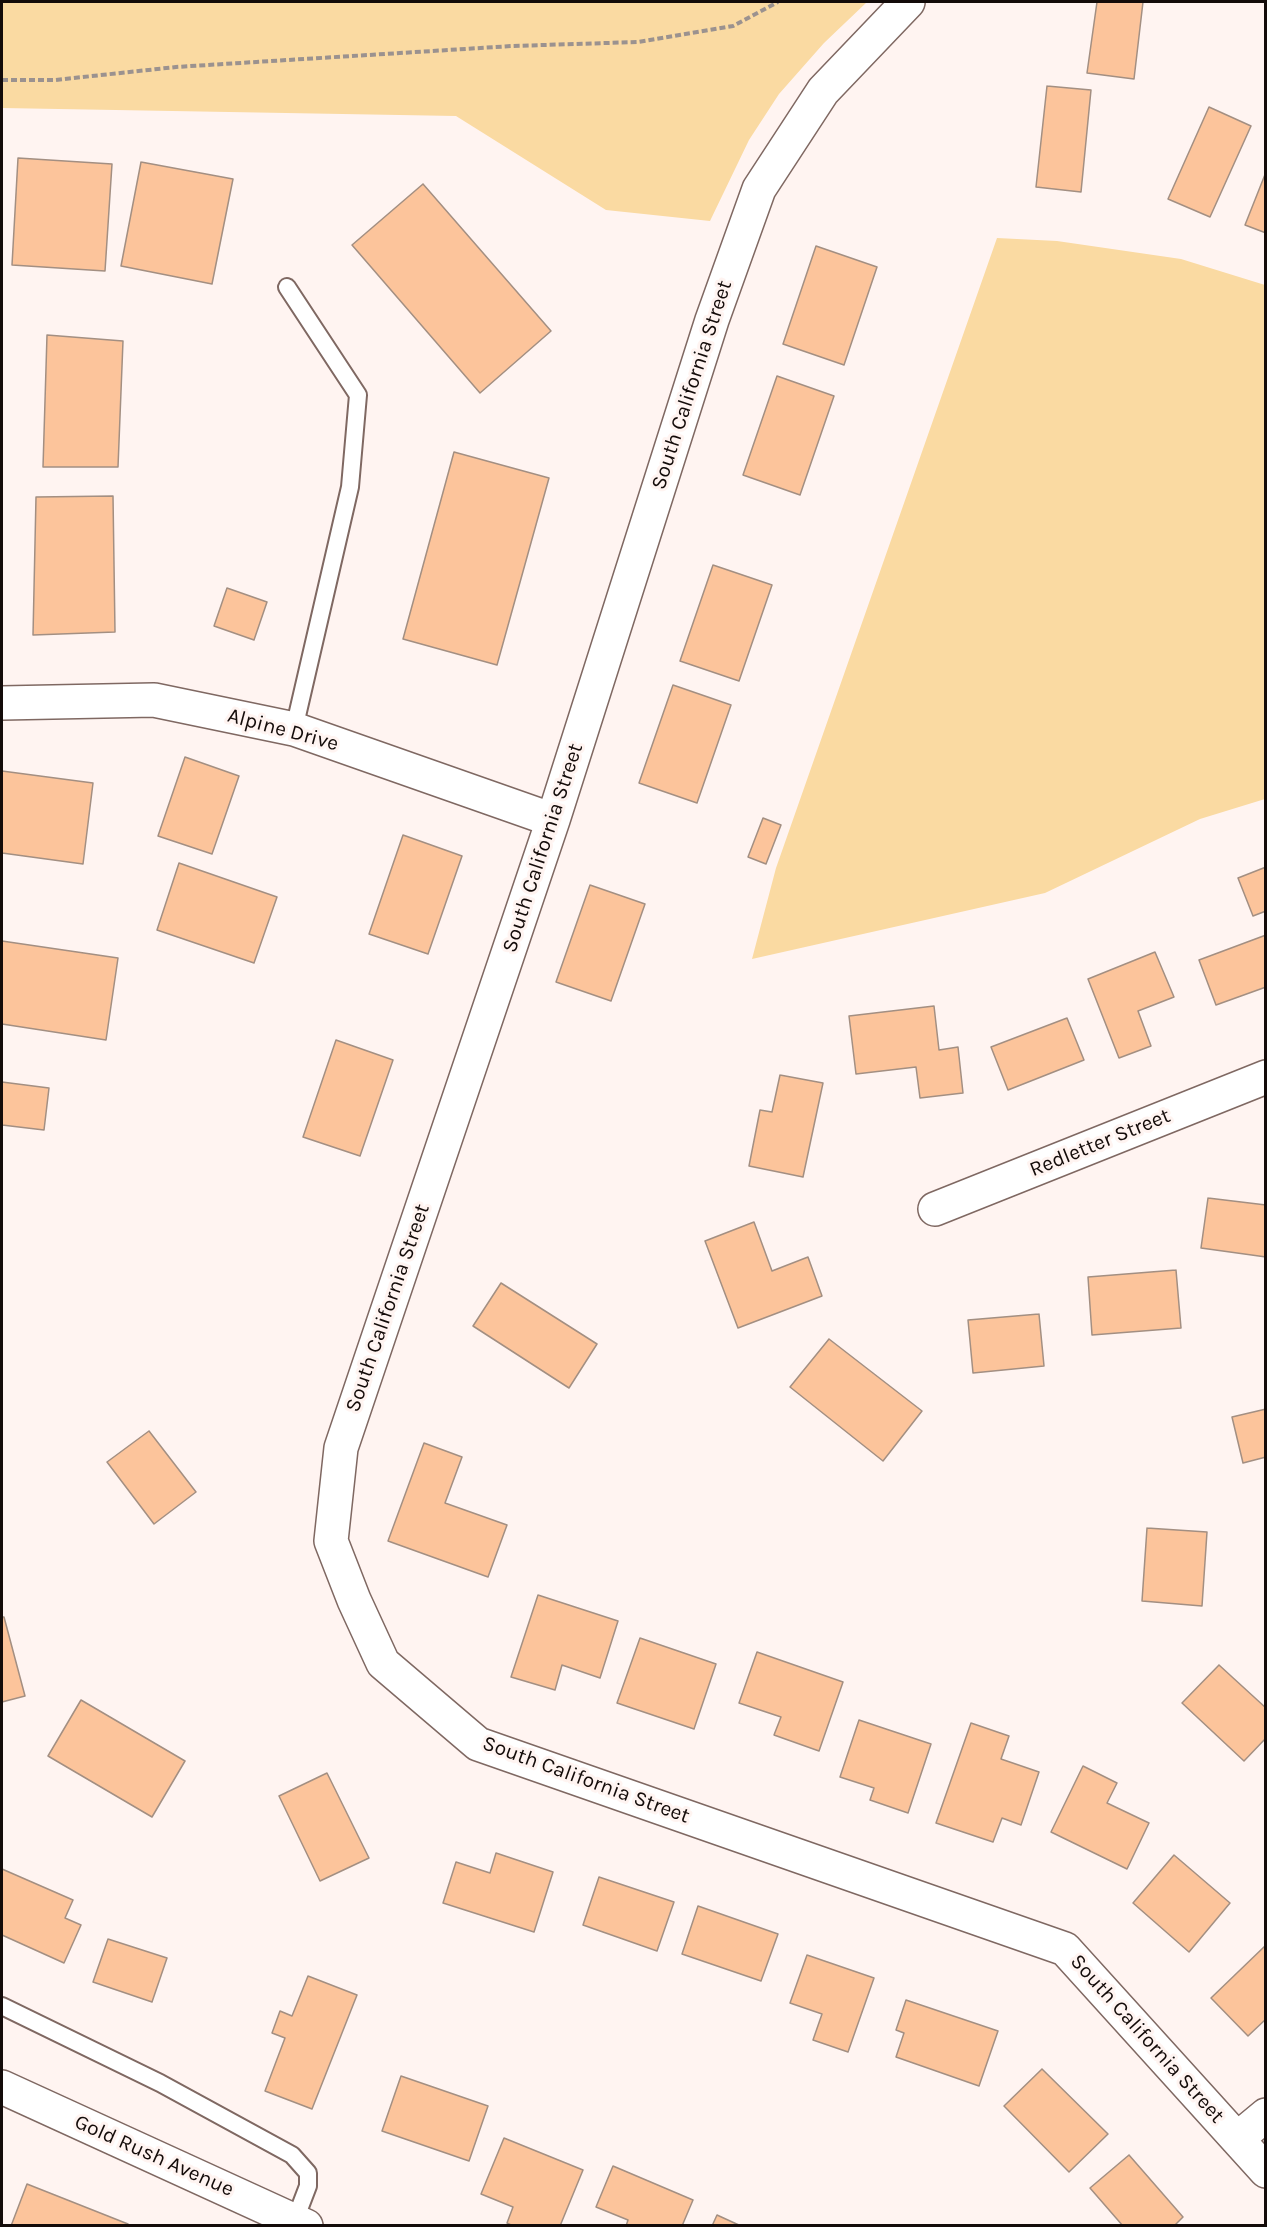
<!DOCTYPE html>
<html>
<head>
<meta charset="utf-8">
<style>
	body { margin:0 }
	#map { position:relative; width:1267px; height:2227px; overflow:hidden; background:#fff4f1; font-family:Karla,sans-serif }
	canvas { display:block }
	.frame { position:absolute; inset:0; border:3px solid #130b09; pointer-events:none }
</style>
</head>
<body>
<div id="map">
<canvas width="1267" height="2227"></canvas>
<div class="frame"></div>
</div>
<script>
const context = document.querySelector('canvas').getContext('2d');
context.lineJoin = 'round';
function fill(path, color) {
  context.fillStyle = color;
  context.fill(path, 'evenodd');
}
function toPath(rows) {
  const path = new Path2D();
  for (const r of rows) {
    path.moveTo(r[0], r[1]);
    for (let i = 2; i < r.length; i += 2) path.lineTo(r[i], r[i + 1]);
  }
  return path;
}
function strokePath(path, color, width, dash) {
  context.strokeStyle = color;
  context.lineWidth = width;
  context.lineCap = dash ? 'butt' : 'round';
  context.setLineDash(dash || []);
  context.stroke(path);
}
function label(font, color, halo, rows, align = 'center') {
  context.font = font + ' Karla,sans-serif';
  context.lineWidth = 6;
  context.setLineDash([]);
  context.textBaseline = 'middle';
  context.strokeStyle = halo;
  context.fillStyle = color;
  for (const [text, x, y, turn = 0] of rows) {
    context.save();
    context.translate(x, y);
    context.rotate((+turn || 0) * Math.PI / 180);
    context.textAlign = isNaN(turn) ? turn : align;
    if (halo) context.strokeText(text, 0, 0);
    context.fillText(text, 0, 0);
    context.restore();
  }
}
const green = toPath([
	[2,2,867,2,824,43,779,94,749,140,710,221,606,210,456,116,2,108],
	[997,238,1057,241,1181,259,1265,285,1265,799,1200,819,1045,893,752,959,776,868]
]);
const building = toPath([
	[1097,2,1143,2,1134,79,1087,73,1097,2],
	[1047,86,1091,90,1081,192,1036,187,1047,86],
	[1209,107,1251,126,1210,217,1168,199,1209,107],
	[18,158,112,164,105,271,12,265,18,158],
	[141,162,233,179,212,284,121,266,141,162],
	[1266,172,1266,233,1245,225,1266,172],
	[423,184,551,331,480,393,352,245,423,184],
	[816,246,877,267,844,365,783,344,816,246],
	[47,335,123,341,118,467,43,467,47,335],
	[777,376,834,396,800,495,743,475,777,376],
	[454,452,549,478,497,665,403,639,454,452],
	[113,496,115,632,33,635,36,497,113,496],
	[713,565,772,585,739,681,680,661,713,565],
	[227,588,267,602,254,640,214,626,227,588],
	[673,685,731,705,697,803,639,783,673,685],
	[185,757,239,776,212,854,158,836,185,757],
	[2,771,93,783,83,864,2,853,2,771],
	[763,818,781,825,766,864,748,857,763,818],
	[403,835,462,856,428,954,369,934,403,835],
	[179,863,277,897,254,963,157,930,179,863],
	[1266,867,1266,911,1253,916,1238,878,1266,867],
	[590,885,645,904,611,1001,556,982,590,885],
	[1266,935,1266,987,1216,1005,1199,960,1266,935],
	[2,941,118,958,106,1040,2,1024,2,941],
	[1155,952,1174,997,1138,1011,1151,1046,1119,1058,1088,979,1155,952],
	[934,1006,939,1050,958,1047,963,1093,920,1098,916,1067,856,1074,849,1016,934,1006],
	[1067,1018,1084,1060,1008,1090,991,1047,1067,1018],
	[336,1040,393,1060,360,1156,303,1137,336,1040],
	[780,1075,823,1083,803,1177,749,1166,760,1110,772,1112,780,1075],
	[2,1082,49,1088,44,1130,2,1125,2,1082],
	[1208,1198,1266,1205,1266,1257,1201,1248,1208,1198],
	[754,1222,772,1271,808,1257,822,1296,738,1328,705,1241,754,1222],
	[1176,1270,1181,1328,1092,1335,1088,1277,1176,1270],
	[501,1283,597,1344,569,1388,473,1326,501,1283],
	[1039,1314,1044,1366,973,1373,968,1320,1039,1314],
	[829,1339,922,1411,883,1461,790,1387,829,1339],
	[1266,1409,1266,1457,1243,1463,1232,1417,1266,1409],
	[149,1431,196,1492,154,1524,107,1462,149,1431],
	[424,1443,462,1457,445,1503,507,1525,488,1577,388,1541,424,1443],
	[1147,1528,1207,1532,1202,1606,1142,1601,1147,1528],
	[538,1595,618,1621,600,1678,562,1665,555,1690,511,1677,538,1595],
	[2,1617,4,1617,25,1696,2,1702,2,1617],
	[640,1638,716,1664,694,1729,617,1703,640,1638],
	[757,1652,843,1682,819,1751,774,1735,781,1717,739,1703,757,1652],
	[1219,1665,1266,1708,1266,1738,1244,1761,1182,1703,1219,1665],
	[81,1700,185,1761,152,1817,48,1756,81,1700],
	[859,1720,931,1744,908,1813,870,1800,874,1788,840,1777,859,1720],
	[971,1723,1009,1736,1001,1759,1039,1772,1021,1825,1002,1818,993,1842,936,1823,971,1723],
	[1083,1766,1117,1783,1107,1803,1149,1823,1127,1869,1051,1832,1083,1766],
	[327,1773,369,1858,320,1881,279,1796,327,1773],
	[496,1853,553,1872,534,1932,443,1903,456,1862,490,1873,496,1853],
	[1174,1855,1230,1903,1189,1952,1133,1903,1174,1855],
	[2,1869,73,1900,65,1918,81,1925,64,1963,2,1935,2,1869],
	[599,1877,674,1902,657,1951,583,1925,599,1877],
	[698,1906,778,1934,761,1981,682,1954,698,1906],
	[108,1939,167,1958,152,2002,93,1982,108,1939],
	[1266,1945,1266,2019,1248,2036,1211,1998,1266,1945],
	[807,1955,874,1978,848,2052,813,2040,822,2014,790,2003,807,1955],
	[308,1976,357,1995,312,2109,265,2091,285,2038,272,2033,280,2011,292,2016,308,1976],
	[906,2000,998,2031,979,2086,896,2057,904,2033,896,2030,906,2000],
	[1042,2069,1108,2134,1069,2172,1004,2106,1042,2069],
	[401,2076,488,2106,469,2161,382,2131,401,2076],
	[504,2138,583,2170,560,2226,513,2226,507,2223,513,2207,481,2194,504,2138],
	[1129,2155,1183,2217,1174,2226,1123,2226,1090,2188,1129,2155],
	[613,2166,693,2200,682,2226,626,2226,628,2220,596,2207,613,2166],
	[27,2184,128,2224,127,2226,11,2226,27,2184],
	[717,2215,741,2226,712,2226,717,2215]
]);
const path = toPath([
	[2,80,55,80,176,67,512,46,638,42,733,26,778,2]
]);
const lane = toPath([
	[287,287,358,395,350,487,294,729],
	[2,2006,160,2083,292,2155,308,2173,308,2186,295,2220]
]);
const street = toPath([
	[908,2,823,91,759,189,712,320,553,820,341,1448,331,1541,354,1600,383,1663,478,1744,1065,1949,1266,2171],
	[2,703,154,700,294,729,553,820],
	[935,1209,1266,1077],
	[2,2087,306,2226],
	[1237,2139,1266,2115]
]);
const streetNames = [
	["South California Street",692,385,-72],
	["Alpine Drive",283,730,15],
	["South California Street",543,848,-72],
	["Redletter Street",1100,1143,-22],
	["South California Street",388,1308,-71],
	["South California Street",586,1780,20],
	["South California Street",1147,2039,48],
	["Gold Rush Avenue",154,2156,24]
];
fill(green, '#fadaa2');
fill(building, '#fcc49b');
strokePath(building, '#a38f82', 1.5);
strokePath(lane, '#7f6862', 20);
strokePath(street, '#7f6862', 36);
strokePath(path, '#9b928f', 4, [6, 3]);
strokePath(lane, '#fff', 16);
strokePath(street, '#fff', 33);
label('21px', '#130b09', '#fff4f1', streetNames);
</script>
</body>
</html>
